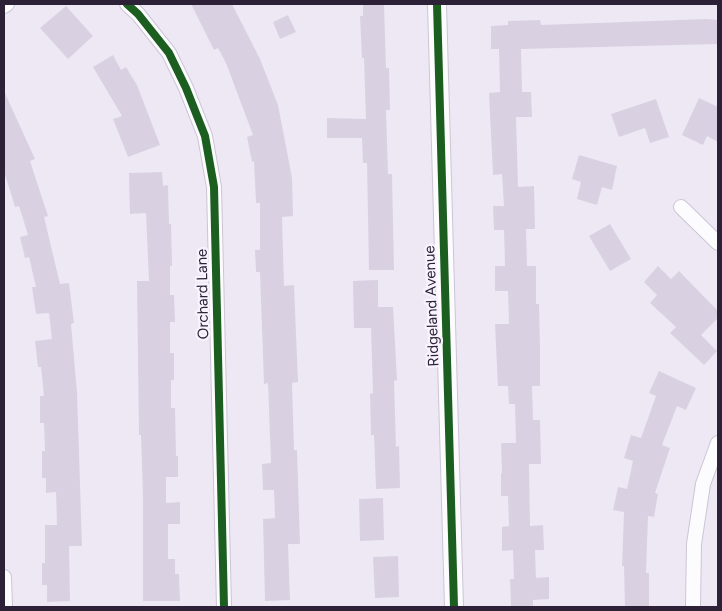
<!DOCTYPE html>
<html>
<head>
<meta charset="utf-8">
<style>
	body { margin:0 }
	#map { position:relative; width:722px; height:611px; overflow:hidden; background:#eee8f5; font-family:Figtree,sans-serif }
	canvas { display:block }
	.frame { position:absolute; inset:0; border:5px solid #2c2136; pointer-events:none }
</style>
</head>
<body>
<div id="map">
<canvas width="722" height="611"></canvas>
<div class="frame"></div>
</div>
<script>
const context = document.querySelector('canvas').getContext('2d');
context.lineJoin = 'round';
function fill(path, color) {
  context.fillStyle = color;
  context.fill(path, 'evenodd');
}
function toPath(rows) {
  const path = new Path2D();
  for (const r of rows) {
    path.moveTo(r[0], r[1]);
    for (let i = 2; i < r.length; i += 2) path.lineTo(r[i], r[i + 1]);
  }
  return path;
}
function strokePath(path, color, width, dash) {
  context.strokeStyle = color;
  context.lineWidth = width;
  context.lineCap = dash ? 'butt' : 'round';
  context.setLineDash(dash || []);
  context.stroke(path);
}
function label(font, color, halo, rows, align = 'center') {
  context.font = font + ' Figtree,sans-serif';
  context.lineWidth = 4.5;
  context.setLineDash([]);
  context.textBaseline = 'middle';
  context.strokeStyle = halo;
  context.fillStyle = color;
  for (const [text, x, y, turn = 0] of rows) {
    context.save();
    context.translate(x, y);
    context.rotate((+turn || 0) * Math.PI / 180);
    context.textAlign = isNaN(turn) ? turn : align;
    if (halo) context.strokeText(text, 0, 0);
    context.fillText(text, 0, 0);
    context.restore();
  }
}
const building = toPath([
	[191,4,232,4,260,59,278,105,292,178,293,216,282,217,284,286,294,285,298,382,292,383,294,450,297,450,300,544,288,544,290,600,265,601,263,519,275,518,274,490,263,490,262,464,271,463,268,383,264,384,260,272,256,272,255,250,260,250,260,203,256,203,254,161,252,162,247,137,253,135,226,63,218,48,214,50],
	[363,4,384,4,386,68,389,68,390,110,386,110,388,174,392,174,394,270,369,270,367,163,363,163,362,138,327,138,327,118,366,119,364,58,362,58,360,16,363,16],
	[66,6,93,36,68,59,40,28],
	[288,15,296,32,280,39,273,22],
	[707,19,718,20,718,44,521,49,522,92,531,92,532,117,516,117,518,187,534,186,535,229,526,229,527,266,536,266,536,304,539,304,540,347,540,386,532,386,533,420,540,420,541,464,529,464,530,526,543,525,544,550,535,550,536,578,549,577,549,599,533,600,533,607,511,607,510,579,514,579,513,550,502,551,502,527,509,526,508,496,501,496,501,473,502,473,501,443,516,443,515,404,509,404,508,386,498,386,495,324,509,324,508,291,495,291,495,266,505,266,504,230,494,230,493,206,504,206,502,174,493,175,489,93,500,92,499,49,491,49,491,26,508,25,508,21,540,20,541,25],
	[113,55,121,70,126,67,137,85,160,145,128,157,113,119,122,116,93,67],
	[4,91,35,159,30,161,48,216,44,217,60,284,69,283,74,323,71,324,77,392,82,546,69,546,70,601,47,602,47,585,42,585,42,563,45,563,45,525,57,525,56,492,46,493,46,478,42,478,42,451,45,451,44,423,40,423,40,396,44,396,41,367,38,367,35,341,52,339,49,313,36,314,32,287,36,287,29,257,25,258,20,237,28,235,19,206,15,207,4,171],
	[699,98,718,107,718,142,707,136,703,145,682,135],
	[656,99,669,137,650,143,645,128,619,137,611,114],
	[579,155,617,166,612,190,602,187,597,205,577,199,581,182,572,179],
	[162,172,163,186,168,185,169,224,171,224,172,266,170,266,170,295,174,295,175,322,170,322,170,353,174,353,174,380,171,380,171,408,175,408,176,456,178,456,178,477,166,477,166,503,180,502,180,524,168,524,168,559,175,559,175,574,179,574,180,601,143,601,143,497,141,435,139,435,137,281,149,281,146,213,130,214,129,173],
	[610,224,631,259,610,271,589,236],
	[658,266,671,279,679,271,718,311,718,318,701,335,717,351,704,365,670,333,676,327,650,303,657,295,644,282],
	[378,280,378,307,393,307,397,380,394,381,396,447,399,446,400,488,376,489,374,435,371,435,370,394,373,393,371,328,354,328,353,281],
	[659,371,696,388,686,410,677,406,662,445,670,448,655,493,658,494,654,517,648,516,646,573,649,573,649,607,625,607,624,566,622,566,624,512,613,510,618,487,627,489,633,461,624,458,631,435,641,438,656,396,649,393],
	[383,498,384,540,360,541,359,499],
	[398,556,399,597,375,598,373,557]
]);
const minor = toPath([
	[127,4,138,14,169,53,186,88,205,136,214,187,224,607],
	[4,6,7,4],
	[681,207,718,243],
	[4,577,5,607],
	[693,607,694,544,703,484,718,443]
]);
const tertiary = toPath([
	[437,4,454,607]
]);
const cycleway = toPath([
	[127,4,138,14,169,53,186,88,205,136,214,187,224,607],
	[437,4,454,607]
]);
const streetNames = [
	["Orchard Lane",203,294,-91],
	["Ridgeland Avenue",432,306,-92]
];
fill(building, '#d9d1e2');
strokePath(minor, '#ccc5d5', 16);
strokePath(tertiary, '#ccc5d5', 20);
strokePath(minor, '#fcfcfe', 14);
strokePath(tertiary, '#fcfcfe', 18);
strokePath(cycleway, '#1b5e20', 8);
label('15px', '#2c2136', '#f8f3fe', streetNames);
</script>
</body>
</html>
